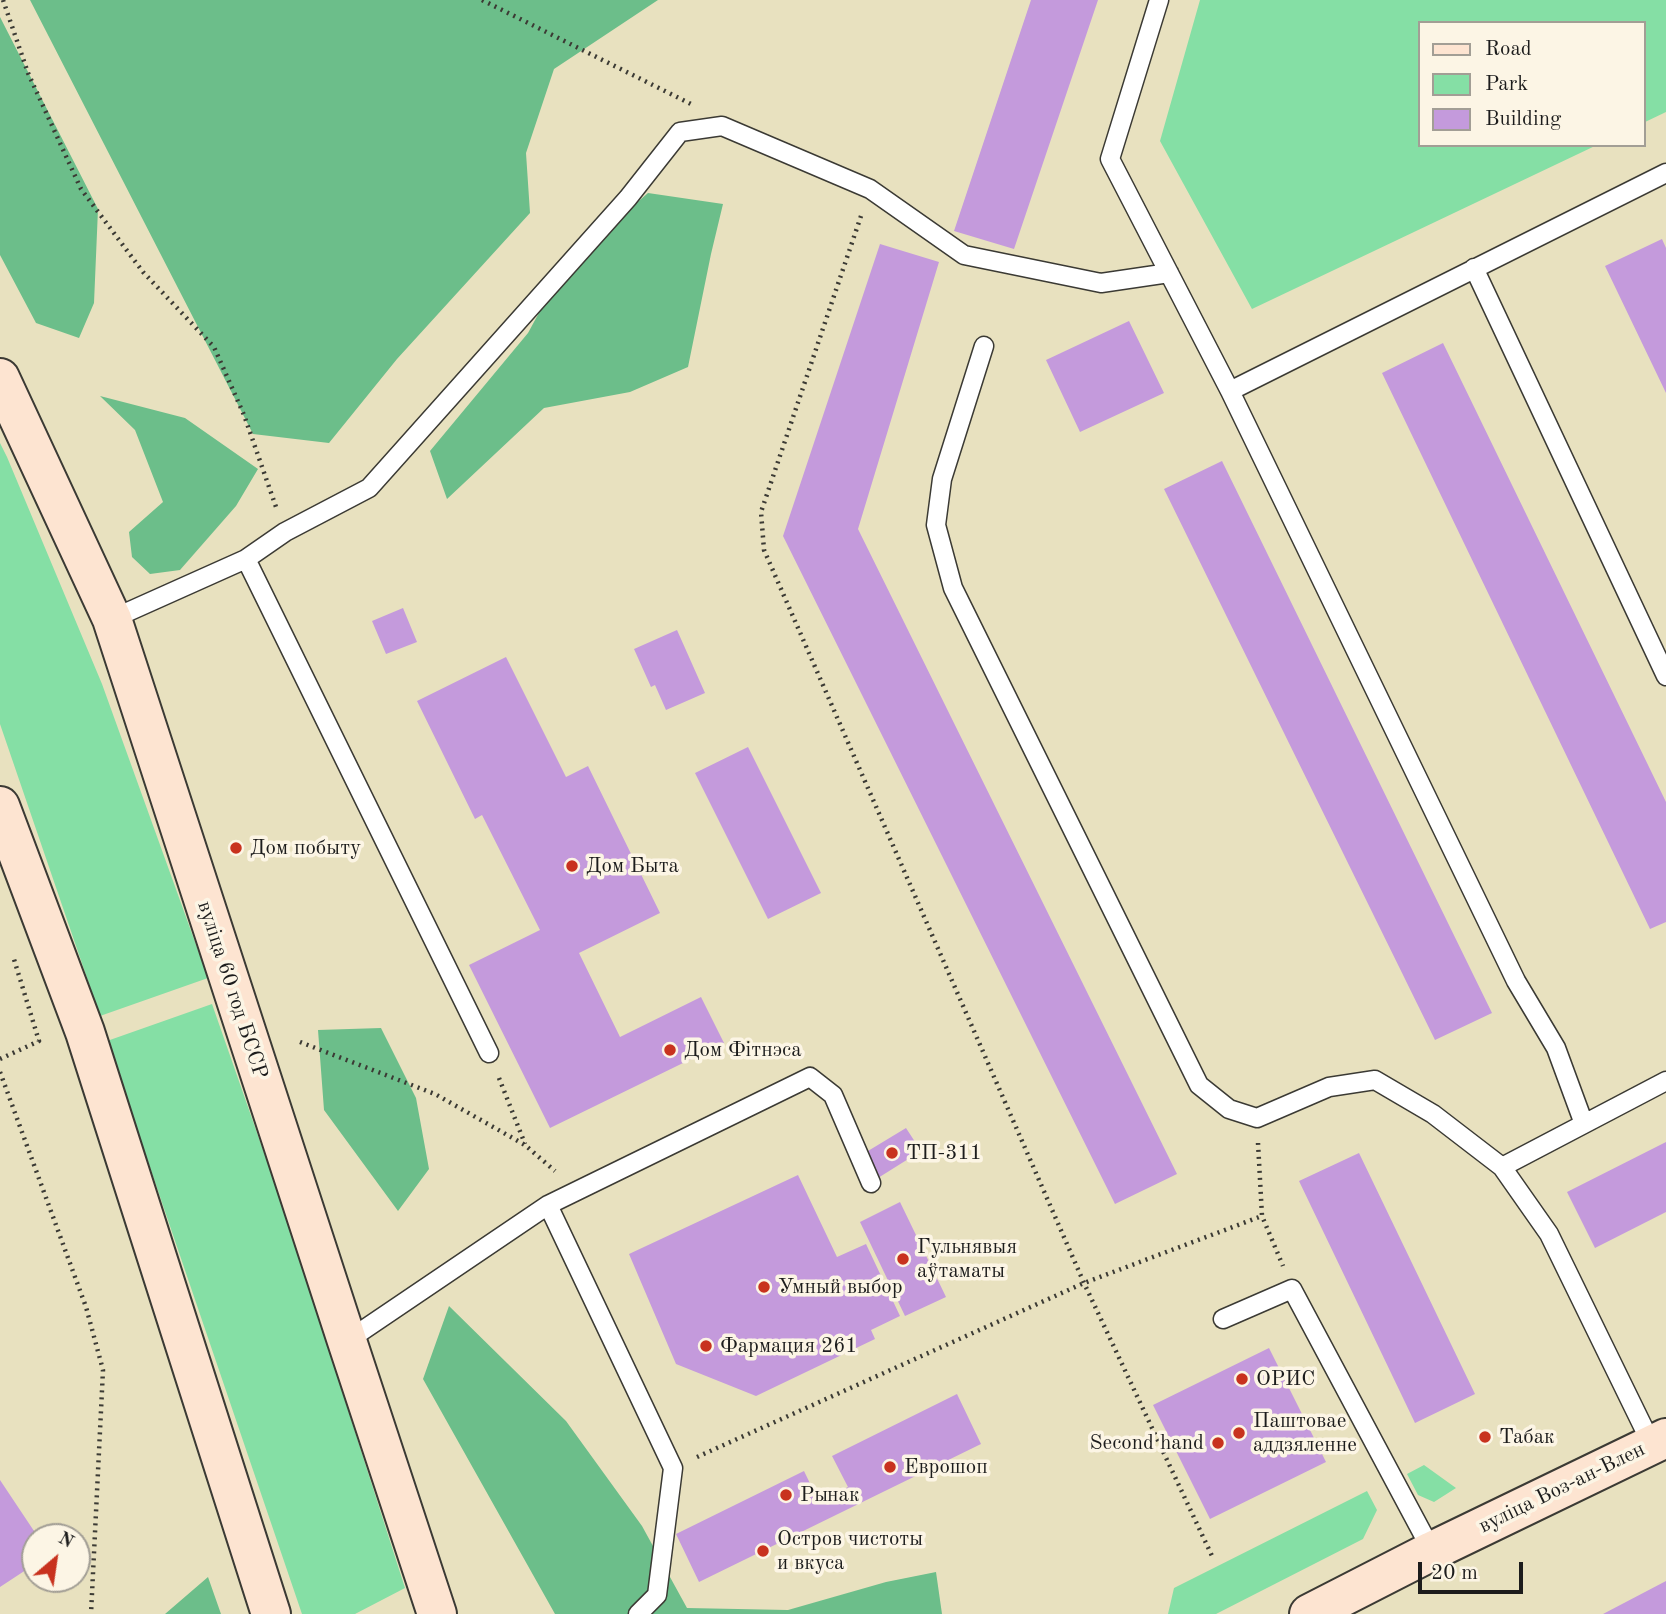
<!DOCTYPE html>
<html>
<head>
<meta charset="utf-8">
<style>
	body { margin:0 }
	#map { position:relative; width:1666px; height:1614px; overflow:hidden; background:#e8e1bf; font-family:"Old Standard TT",serif }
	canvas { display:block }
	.legend { position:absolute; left:1418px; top:21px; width:228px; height:126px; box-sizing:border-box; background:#fcf5e5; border:2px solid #a29e95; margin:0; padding:9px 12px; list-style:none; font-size:21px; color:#1c1c1c }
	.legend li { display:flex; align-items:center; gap:14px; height:35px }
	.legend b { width:35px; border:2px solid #a29e95 }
	.north { position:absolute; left:21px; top:1523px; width:70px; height:70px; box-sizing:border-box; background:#fcf5e5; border:2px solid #a29e95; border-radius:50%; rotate:29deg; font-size:19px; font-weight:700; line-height:28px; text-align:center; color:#1c1c1c }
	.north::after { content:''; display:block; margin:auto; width:24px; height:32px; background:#c8321e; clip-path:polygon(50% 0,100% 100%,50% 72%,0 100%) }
	.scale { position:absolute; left:1418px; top:1562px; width:105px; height:32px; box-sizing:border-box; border:4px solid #1c1c1c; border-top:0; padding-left:9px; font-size:21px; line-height:24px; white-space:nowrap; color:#1c1c1c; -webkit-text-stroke:5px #fcf5e5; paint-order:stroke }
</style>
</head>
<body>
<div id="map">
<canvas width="1666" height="1614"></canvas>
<ul class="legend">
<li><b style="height:9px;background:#fde4d1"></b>Road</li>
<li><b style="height:19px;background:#85dfa5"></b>Park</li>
<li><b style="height:19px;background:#c49adc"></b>Building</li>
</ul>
<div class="north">N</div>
<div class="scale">20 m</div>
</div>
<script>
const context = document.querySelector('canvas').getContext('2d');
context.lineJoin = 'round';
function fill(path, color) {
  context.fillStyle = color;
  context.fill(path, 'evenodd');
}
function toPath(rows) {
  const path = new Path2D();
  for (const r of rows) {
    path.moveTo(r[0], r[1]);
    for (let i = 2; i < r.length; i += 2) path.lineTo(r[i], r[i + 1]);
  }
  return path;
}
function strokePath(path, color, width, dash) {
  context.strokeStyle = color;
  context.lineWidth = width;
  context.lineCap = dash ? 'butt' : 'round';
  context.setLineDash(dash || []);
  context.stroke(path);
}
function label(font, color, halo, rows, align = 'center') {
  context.font = font + ' "Old Standard TT",serif';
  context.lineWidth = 7;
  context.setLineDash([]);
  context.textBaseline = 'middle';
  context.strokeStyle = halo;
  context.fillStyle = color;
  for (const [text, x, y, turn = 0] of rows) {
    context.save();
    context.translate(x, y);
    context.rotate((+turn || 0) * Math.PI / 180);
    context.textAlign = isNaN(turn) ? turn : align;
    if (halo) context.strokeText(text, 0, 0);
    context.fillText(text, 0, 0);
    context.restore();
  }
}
const green = toPath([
	[1200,0,1666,0,1666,112,1643,123,1643,23,1419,23,1419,145,1597,145,1252,309,1160,141],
	[0,443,7,457,102,684,208,978,100,1016,0,724],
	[212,1004,284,1210,405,1588,355,1614,302,1614,107,1041],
	[1424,1465,1456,1488,1434,1502,1418,1495,1407,1474],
	[1367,1491,1377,1510,1363,1539,1216,1614,1168,1614,1174,1588]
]);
const forest = toPath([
	[30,0,658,0,554,69,526,153,530,213,397,359,329,443,253,434],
	[0,17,98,209,94,303,79,338,36,323,0,255],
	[648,193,723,204,711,254,688,367,630,392,544,408,447,499,430,451,528,333,565,265],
	[100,396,185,418,258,469,236,506,180,570,150,574,132,557,129,532,163,502,135,430],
	[381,1028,416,1098,429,1169,398,1211,324,1110,318,1030],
	[449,1306,566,1421,642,1526,687,1608,788,1610,886,1582,936,1572,942,1614,555,1614,423,1379],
	[208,1577,221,1614,165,1614]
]);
const building = toPath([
	[1031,0,1098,0,1014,249,954,231],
	[1662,239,1666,248,1666,393,1605,266],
	[880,244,939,262,858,529,1177,1174,1115,1204,783,536],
	[1129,321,1164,393,1080,432,1046,360],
	[1443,343,1666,802,1666,922,1650,929,1382,373],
	[1222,461,1492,1013,1435,1040,1164,489],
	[403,608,417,642,386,654,372,621],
	[677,630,705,693,666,710,655,685,651,687,634,649],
	[506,657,566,777,588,766,660,913,579,953,620,1037,701,997,724,1043,550,1128,469,965,540,930,482,815,475,819,417,701],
	[748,747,821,893,768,919,695,773],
	[906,1128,921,1151,878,1178,863,1154],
	[1666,1142,1666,1212,1595,1248,1567,1192],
	[1359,1153,1475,1394,1415,1423,1299,1181],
	[798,1175,837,1257,866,1244,900,1316,871,1330,875,1339,756,1396,676,1364,629,1254],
	[900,1202,946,1297,905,1316,860,1222],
	[1269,1348,1326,1462,1210,1519,1153,1405],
	[957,1394,981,1444,699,1582,676,1534,804,1471,819,1502,848,1487,832,1456],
	[0,1480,38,1537,35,1537,35,1564,0,1587],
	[1666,1581,1666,1614,1603,1614]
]);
const path = toPath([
	[3,0,28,73,81,189,143,272,214,347,244,415,276,507],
	[482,0,691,104],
	[861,216,761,512,764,550,1084,1283,1213,1558],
	[300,1042,435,1094,525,1145,555,1171],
	[0,1059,39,1041,13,956],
	[0,1072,86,1307,103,1370,91,1614],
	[499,1078,525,1144],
	[1258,1143,1262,1216,1283,1266],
	[697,1457,1084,1283,1262,1216]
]);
const service = toPath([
	[1159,0,1110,159,1230,391,1516,981,1556,1048,1584,1124],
	[1474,268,1666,676],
	[984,346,942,479,936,525,953,588,1199,1085,1229,1109,1257,1118,1329,1087,1375,1080,1433,1114,1502,1167,1549,1234,1652,1445],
	[1230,391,1666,173],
	[246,559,285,532,369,488,628,198,680,132,722,126,870,189,964,255,1101,283,1169,273],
	[112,619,246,559,489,1053],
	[1502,1167,1666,1081],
	[548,1205,673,1468,657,1595,638,1614],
	[1223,1319,1292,1289,1432,1551],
	[347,1341,548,1205,810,1077,833,1095,871,1183]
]);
const secondary = toPath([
	[0,378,112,619,347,1341,437,1614],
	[0,806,85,1032,271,1614],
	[1309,1614,1432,1551,1666,1438]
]);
const markers = [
	[236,848,7,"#c8321e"],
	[572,866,7,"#c8321e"],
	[670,1050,7,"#c8321e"],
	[892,1153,7,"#c8321e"],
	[903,1259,7,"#c8321e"],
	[764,1287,7,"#c8321e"],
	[706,1346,7,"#c8321e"],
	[1242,1379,7,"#c8321e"],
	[1239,1433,7,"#c8321e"],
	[1485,1437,7,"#c8321e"],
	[1218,1443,7,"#c8321e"],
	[890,1467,7,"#c8321e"],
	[786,1495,7,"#c8321e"],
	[763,1551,7,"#c8321e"]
];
const poiNames = [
	["Дом побыту",250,848],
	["Дом Быта",586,866],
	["Дом Фітнэса",684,1050],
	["ТП-311",906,1153],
	["Гульнявыя",917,1247],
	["аўтаматы",917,1271],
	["Умный выбор",778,1287],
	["Фармация 261",720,1346],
	["ОРИС",1256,1379],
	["Паштовае",1253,1421],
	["аддзяленне",1253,1445],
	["Табак",1499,1437],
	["Second hand",1204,1443,"right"],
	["Еврошоп",904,1467],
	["Рынак",800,1495],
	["Остров чистоты",777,1539],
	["и вкуса",777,1563]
];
const streetNames = [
	["вуліца 60 год БССР",232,990,72],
	["вуліца Воз-ан-Влен",1562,1488,-26]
];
fill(green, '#85dfa5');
fill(forest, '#6cbe8a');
fill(building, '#c49adc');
strokePath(service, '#3b3a34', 21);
strokePath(secondary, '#3b3a34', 42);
strokePath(path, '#3b3a34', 4.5, [2, 5]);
strokePath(service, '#fff', 18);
strokePath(secondary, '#fde4d1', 38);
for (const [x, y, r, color] of markers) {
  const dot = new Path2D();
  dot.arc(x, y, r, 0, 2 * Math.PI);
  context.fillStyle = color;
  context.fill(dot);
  strokePath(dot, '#fcf5e5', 2.5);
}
label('21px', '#1c1c1c', '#fcf5e5', poiNames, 'left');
label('21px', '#1c1c1c', '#fcf5e5', streetNames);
</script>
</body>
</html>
